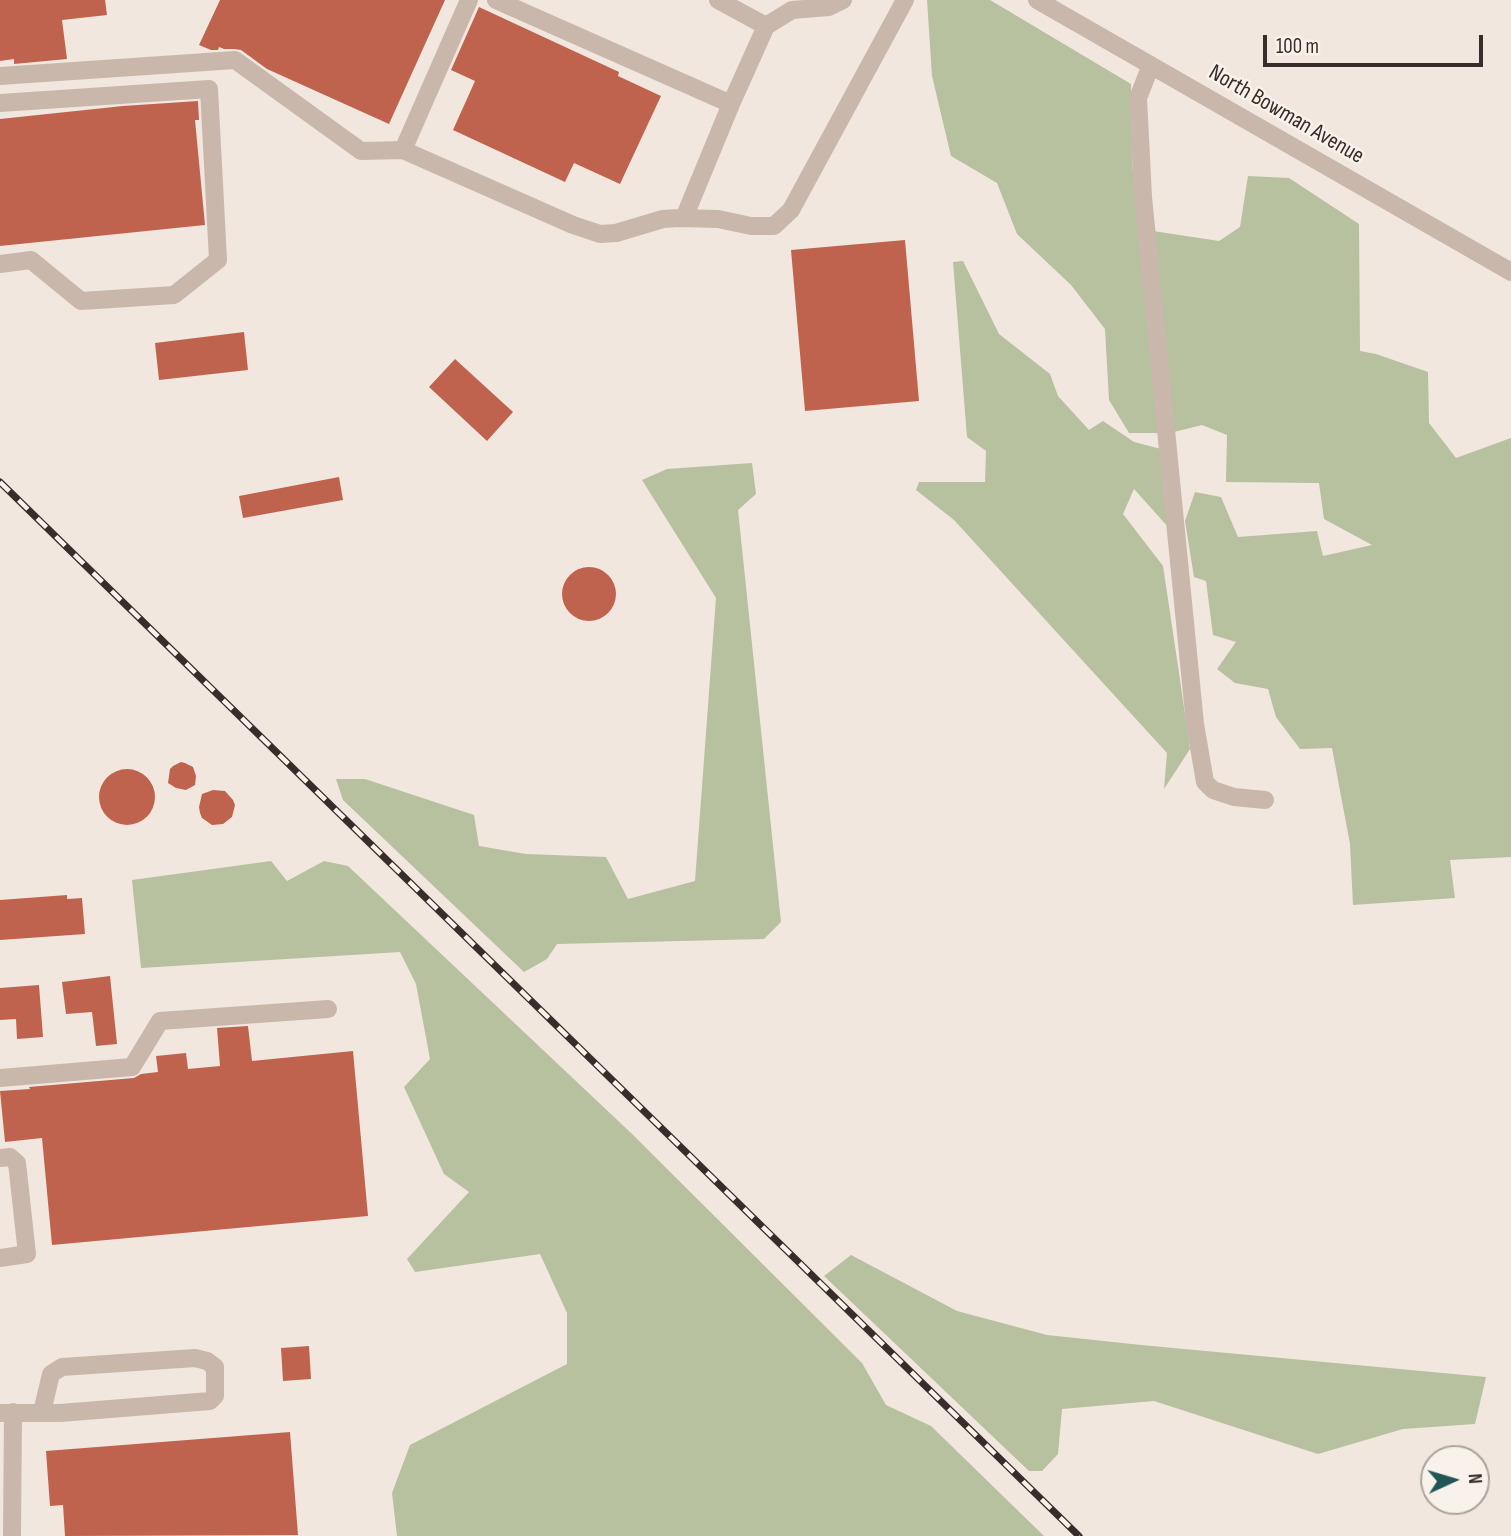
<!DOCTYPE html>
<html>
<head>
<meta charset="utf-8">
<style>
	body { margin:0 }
	#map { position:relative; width:1511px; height:1536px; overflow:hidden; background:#f1e7de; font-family:"Sofia Sans Condensed",sans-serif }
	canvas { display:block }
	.north { position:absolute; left:1420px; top:1445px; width:70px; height:70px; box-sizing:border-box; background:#f9f2eb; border:2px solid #aba39e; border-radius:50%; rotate:86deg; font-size:19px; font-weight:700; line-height:28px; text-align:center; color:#372d2a }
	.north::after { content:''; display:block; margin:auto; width:24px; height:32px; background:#215657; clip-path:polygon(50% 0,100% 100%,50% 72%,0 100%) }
	.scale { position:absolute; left:1263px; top:35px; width:220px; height:32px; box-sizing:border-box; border:4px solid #372d2a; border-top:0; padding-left:9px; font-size:21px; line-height:24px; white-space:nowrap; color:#372d2a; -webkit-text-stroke:5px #f9f2eb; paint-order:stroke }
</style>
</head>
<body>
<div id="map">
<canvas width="1511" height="1536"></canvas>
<div class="north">N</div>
<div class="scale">100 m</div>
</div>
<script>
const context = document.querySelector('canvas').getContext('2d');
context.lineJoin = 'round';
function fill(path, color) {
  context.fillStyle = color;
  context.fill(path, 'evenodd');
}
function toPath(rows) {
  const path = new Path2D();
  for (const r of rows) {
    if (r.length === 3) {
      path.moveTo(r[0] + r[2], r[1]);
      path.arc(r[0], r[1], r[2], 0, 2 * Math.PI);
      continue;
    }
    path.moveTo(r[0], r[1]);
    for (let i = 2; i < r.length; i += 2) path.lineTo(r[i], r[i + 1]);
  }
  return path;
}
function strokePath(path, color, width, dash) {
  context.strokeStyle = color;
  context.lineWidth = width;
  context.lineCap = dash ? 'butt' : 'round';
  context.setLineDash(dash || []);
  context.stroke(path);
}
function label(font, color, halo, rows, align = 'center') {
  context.font = font + ' "Sofia Sans Condensed",sans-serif';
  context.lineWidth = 5;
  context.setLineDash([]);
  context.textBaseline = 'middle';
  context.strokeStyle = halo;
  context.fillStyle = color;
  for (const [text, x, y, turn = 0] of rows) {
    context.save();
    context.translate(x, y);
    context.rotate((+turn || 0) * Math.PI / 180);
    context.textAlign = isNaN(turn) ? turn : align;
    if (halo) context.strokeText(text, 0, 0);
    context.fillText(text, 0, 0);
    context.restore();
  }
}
const green = toPath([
	[927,0,990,0,1131,84,1132,162,1160,433,1129,433,1109,400,1105,329,1071,285,1017,234,997,183,951,156,932,76],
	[1248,176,1289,178,1359,224,1360,351,1376,354,1428,372,1429,423,1456,458,1511,438,1511,857,1450,860,1455,898,1353,905,1350,844,1332,748,1300,749,1276,717,1268,689,1235,683,1217,669,1236,642,1213,635,1206,581,1194,577,1185,521,1195,492,1221,497,1238,537,1317,531,1323,556,1372,545,1324,519,1319,483,1226,482,1227,435,1202,425,1174,432,1153,231,1219,241,1240,227],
	[963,261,999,334,1050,374,1058,396,1089,430,1103,421,1134,442,1161,449,1169,528,1134,489,1123,514,1163,566,1179,673,1190,749,1164,789,1167,753,954,520,916,490,919,482,985,482,986,451,967,437,953,262],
	[752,463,756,494,738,510,781,922,764,939,557,944,547,959,524,972,343,800,336,779,365,779,474,815,479,846,526,854,606,857,628,899,695,881,716,598,642,480,667,469],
	[271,861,287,881,324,861,348,866,631,1133,862,1363,886,1405,931,1426,1044,1536,397,1536,392,1493,410,1445,567,1364,567,1313,540,1254,415,1272,407,1259,469,1192,444,1174,404,1087,430,1059,416,984,400,952,141,968,132,880],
	[851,1255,957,1311,1047,1335,1141,1345,1486,1377,1475,1424,1403,1429,1318,1454,1154,1401,1062,1409,1058,1454,1042,1471,1029,1471,824,1276]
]);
const building = toPath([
	[0,0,105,0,107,15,62,20,67,59,14,64,14,59,0,61],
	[220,0,445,0,389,124,267,69,241,50,234,49,224,49,219,47,218,50,211,50,199,45],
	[479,7,619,72,618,76,661,96,620,184,574,163,565,182,453,130,475,81,451,70],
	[198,101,199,120,195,120,205,225,0,246,0,119,123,106],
	[905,240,919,401,805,411,791,250],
	[244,332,248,370,159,380,155,343],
	[455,359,513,412,487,441,429,387],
	[339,477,343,500,243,518,239,496],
	[589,594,27],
	[181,762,185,763,193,767,196,776,195,785,186,790,176,788,168,783,170,769,173,766],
	[127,797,28],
	[213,790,225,791,233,800,235,805,232,817,223,824,212,825,202,818,200,813,199,807,202,794],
	[67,895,67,899,82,898,85,934,0,940,0,900],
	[110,976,117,1044,96,1046,92,1012,66,1014,62,982],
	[39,985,43,1037,17,1039,16,1019,0,1020,0,988],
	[248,1026,252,1061,353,1051,368,1216,52,1245,42,1138,5,1142,0,1091,30,1089,29,1087,134,1078,141,1074,158,1072,156,1056,186,1053,188,1069,220,1066,217,1028],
	[309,1346,311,1379,283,1381,281,1348],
	[290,1432,298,1535,65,1536,63,1505,50,1506,46,1451]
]);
const minor = toPath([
	[469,0,403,150,573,225,600,234,616,233,663,219,679,218,718,219,751,226,774,226,791,210,905,0],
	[496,0,731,104],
	[718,0,766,26],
	[1037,0,1511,272],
	[1151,65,1138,98,1143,197,1195,724,1205,782,1213,790,1234,797,1265,800],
	[0,76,235,60,361,151,403,150],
	[0,103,209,89,218,260,174,295,81,301,31,260,0,264],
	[684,218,731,104,766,26,792,10,829,7,843,0],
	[0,1078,132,1067,160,1021,328,1009],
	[0,1158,10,1157,17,1163,27,1254,0,1258],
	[0,1413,60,1413,210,1401,215,1396,215,1367,207,1361,195,1358,62,1367,51,1374,42,1412],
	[12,1536,13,1412]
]);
const rail = toPath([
	[0,482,1079,1536]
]);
const streetNames = [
	["North Bowman Avenue",1286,115,30]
];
fill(green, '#b7c09f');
fill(building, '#c0634e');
strokePath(minor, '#c9b7ab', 18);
strokePath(rail, '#372d2a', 7);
strokePath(rail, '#f9f2eb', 4.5, [13]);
label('23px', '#372d2a', '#f9f2eb', streetNames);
</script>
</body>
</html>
